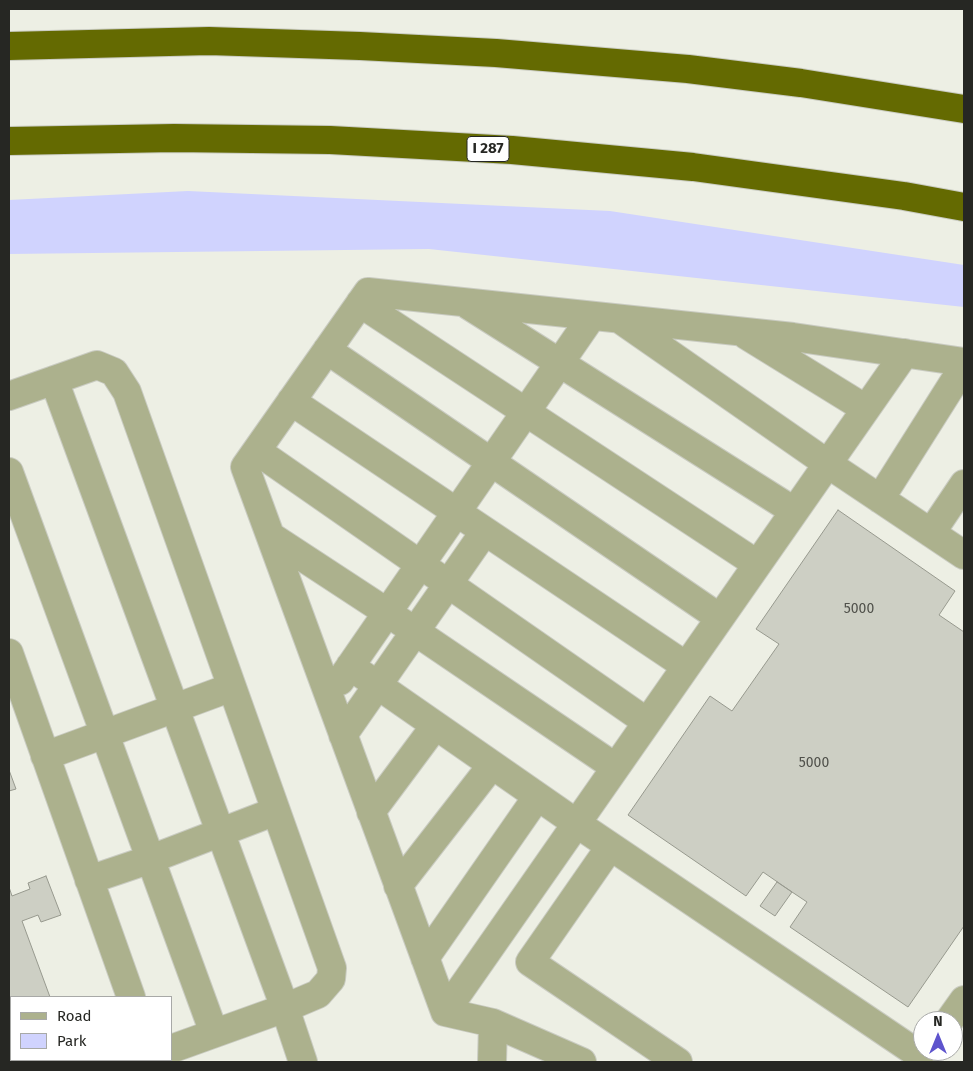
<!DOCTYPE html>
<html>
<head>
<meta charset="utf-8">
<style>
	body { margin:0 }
	#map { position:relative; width:973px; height:1071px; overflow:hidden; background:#edefe4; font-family:"Fira Sans",sans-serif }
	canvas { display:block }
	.frame { position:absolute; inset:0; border:10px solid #262723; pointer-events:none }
	.legend { position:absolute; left:10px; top:996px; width:162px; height:65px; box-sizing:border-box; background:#fff; border:1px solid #a8a9a7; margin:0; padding:6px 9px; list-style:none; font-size:15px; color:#262723 }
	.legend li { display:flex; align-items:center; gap:10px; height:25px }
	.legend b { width:25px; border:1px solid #a8a9a7 }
	.north { position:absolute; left:913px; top:1011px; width:50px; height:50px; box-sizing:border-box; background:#fff; border:1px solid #a8a9a7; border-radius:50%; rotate:0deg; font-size:14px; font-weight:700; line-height:20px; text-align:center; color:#262723 }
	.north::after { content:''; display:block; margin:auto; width:18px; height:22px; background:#5e54cd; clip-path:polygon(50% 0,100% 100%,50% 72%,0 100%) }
</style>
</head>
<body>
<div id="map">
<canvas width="973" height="1071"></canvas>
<div class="frame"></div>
<ul class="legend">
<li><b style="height:6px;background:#acb18d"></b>Road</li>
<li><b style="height:14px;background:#d0d3fe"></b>Park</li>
</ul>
<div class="north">N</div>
</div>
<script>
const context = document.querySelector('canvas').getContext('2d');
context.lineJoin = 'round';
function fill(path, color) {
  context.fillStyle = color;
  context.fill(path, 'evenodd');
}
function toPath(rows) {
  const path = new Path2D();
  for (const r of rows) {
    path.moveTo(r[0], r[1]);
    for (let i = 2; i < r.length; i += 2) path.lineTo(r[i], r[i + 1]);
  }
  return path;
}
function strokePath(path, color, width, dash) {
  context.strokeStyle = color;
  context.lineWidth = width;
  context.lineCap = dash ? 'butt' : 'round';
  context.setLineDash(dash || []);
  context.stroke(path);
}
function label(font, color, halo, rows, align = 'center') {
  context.font = font + ' "Fira Sans",sans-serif';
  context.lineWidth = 4;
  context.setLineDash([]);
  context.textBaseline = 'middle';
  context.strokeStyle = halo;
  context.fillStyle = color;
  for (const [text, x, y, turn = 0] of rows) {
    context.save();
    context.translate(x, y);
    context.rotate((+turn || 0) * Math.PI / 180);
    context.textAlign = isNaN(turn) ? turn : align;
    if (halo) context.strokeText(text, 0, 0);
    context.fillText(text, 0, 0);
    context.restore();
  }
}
const green = toPath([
	[188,191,610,211,964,265,964,307,429,249,9,254,9,200]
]);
const building = toPath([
	[838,510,955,591,939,615,964,632,964,926,908,1007,790,927,807,902,792,892,763,872,746,896,628,815,710,696,732,711,779,644,756,629,838,510],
	[9,770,16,789,9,791,9,770],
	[46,876,61,915,41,922,38,915,22,921,50,997,11,997,11,1045,9,1046,9,887,12,896,30,889,28,883,46,876],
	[777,882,792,892,775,916,760,906,777,882]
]);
const minor = toPath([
	[360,303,757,564],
	[468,305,794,511],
	[621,320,828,464,964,555],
	[746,335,866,409],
	[327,350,720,618],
	[54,380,285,1008,303,1062],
	[9,396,97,365,114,372,127,392,332,968,331,979,318,994,285,1008,171,1049],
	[291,401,686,666],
	[257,451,647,722],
	[9,472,214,1033],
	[880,499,964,366],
	[931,533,964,484],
	[272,537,388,613,615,767],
	[9,653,131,997],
	[350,666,576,823,924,1058],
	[340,681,592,316],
	[343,735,485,531],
	[45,756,232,687],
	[371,812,435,726],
	[610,847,530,962,678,1062],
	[89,880,151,859,276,811],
	[398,886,492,765],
	[425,958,537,797],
	[445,1012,905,353],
	[949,1021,964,1000],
	[493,1023,582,1062],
	[133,1062,140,1060],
	[492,1062,493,1023,445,1012,245,467,368,292,793,337,964,362]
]);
const highway = toPath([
	[9,46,209,41,360,46,496,53,688,69,801,83,964,109],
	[9,141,174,138,330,140,512,150,693,167,904,196,964,207]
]);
const numberNames = [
	["5000",859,609],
	["5000",814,763]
];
const shields = [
	[488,149,42]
];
const shieldNames = [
	["I 287",488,149]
];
fill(green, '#d0d3fe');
fill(building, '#cdcfc4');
strokePath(building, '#97998e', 1);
strokePath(minor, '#c9cbc1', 30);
strokePath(highway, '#c9cbc1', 30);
strokePath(minor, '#acb18d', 28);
strokePath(highway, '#646a01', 28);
label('14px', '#50514b', null, numberNames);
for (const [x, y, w] of shields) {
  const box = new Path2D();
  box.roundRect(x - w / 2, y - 12.5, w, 25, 4);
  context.fillStyle = '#fff';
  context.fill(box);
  strokePath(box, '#262723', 1);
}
label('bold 15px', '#262723', null, shieldNames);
</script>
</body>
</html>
